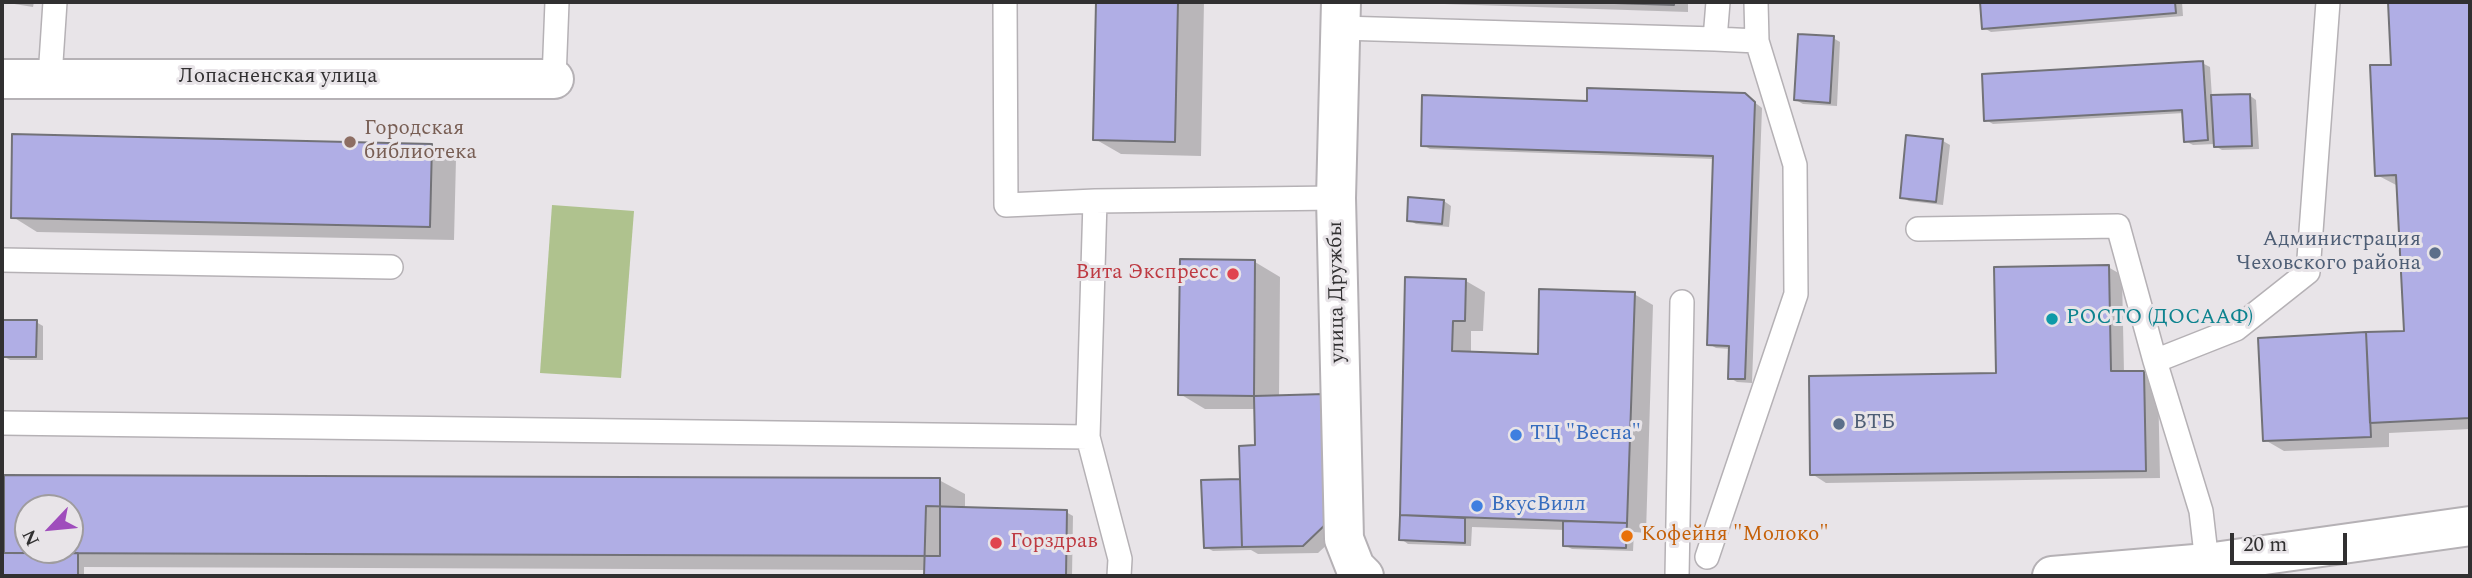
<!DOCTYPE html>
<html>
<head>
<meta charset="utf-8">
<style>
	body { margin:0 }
	#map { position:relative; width:2472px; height:578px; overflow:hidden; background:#e8e4e8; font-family:Spectral,serif }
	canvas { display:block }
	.frame { position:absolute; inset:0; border:4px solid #313031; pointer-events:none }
	.north { position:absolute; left:14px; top:494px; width:70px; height:70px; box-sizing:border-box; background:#e8e4e8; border:2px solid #9f9c9f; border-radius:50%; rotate:244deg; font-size:19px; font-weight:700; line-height:28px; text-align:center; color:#313031 }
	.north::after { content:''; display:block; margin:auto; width:24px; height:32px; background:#9f4dbc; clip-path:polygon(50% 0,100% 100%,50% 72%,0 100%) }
	.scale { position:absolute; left:2230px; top:533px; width:117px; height:32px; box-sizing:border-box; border:4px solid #313031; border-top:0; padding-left:9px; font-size:21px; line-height:24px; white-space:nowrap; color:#313031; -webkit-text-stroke:5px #e8e4e8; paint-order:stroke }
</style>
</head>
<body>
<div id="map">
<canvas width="2472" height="578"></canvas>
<div class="frame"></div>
<div class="north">N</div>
<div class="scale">20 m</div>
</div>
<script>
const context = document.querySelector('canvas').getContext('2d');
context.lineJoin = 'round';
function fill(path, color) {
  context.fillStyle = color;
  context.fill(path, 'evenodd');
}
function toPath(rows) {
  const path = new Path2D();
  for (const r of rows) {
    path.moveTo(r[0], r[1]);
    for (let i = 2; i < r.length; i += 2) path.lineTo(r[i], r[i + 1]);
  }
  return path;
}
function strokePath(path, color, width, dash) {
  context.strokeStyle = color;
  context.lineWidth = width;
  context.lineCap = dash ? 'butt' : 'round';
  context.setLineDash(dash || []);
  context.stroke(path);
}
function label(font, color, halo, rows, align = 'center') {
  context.font = font + ' Spectral,serif';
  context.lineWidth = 6;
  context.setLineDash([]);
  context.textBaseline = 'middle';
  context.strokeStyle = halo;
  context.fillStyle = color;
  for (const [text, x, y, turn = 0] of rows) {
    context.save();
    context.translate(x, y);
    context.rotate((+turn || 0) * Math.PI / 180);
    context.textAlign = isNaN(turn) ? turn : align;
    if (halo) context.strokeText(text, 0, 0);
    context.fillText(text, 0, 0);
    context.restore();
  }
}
const green = toPath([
	[552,205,634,211,621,378,540,373]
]);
const shadow = toPath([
	[2,2,34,2,33,7],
	[1098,2,1204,2,1201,156,1121,154,1095,139],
	[1441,2,1688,2,1688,12,1444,4],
	[1982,2,2182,2,2183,16,1991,32,1984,28],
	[2390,2,2470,2,2470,429,2389,433,2389,447,2284,451,2265,440,2406,332,2398,186,2377,175,2393,66],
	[1833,38,1840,42,1837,106,1803,104,1796,100],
	[2202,63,2210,67,2212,97,2249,95,2256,100,2259,149,2222,150,2215,146,2215,144,2193,145,2185,141,2184,113,1993,124,1986,120],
	[1745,95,1762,108,1752,383,1737,382,1730,378,1731,349,1716,348,1709,344,1715,159,1430,149,1423,145,1588,103],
	[1943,141,1950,145,1943,205,1909,201,1901,197],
	[431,145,456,159,454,240,37,232,13,217],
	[1444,201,1451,206,1449,227,1416,224,1409,220],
	[1255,262,1280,277,1279,397,1342,531,1318,553,1258,554,1251,550,1213,551,1205,547,1257,447,1256,409,1205,409,1180,394],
	[2108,267,2122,275,2124,373,2144,373,2158,381,2160,478,1826,483,1812,474,1998,375],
	[1407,279,1466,281,1485,292,1483,331,1471,331,1471,354,1539,356,1634,294,1653,305,1646,533,1634,532,1633,551,1572,549,1564,545,1565,530,1472,527,1471,546,1408,544,1401,539],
	[36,322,43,326,43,360,10,360,3,356],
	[5,477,939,480,965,494,965,509,1066,512,1073,516,1072,576,926,576,926,570,84,567,84,576,2,576,2,540,5,542],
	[28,508,70,508,70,550,28,550]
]);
const building = toPath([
	[1096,2,1178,2,1175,142,1093,140,1096,2],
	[1584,2,1674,2,1674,5,1584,2],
	[1980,2,2175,2,2176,13,1982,29,1980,2],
	[2388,2,2470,2,2470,418,2370,423,2366,332,2404,331,2396,175,2375,176,2370,65,2391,65,2388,2],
	[1798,34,1834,36,1830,103,1794,100,1798,34],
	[2203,61,2208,140,2184,142,2182,110,1984,121,1982,74,2203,61],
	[1587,88,1745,93,1755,102,1745,379,1728,379,1729,346,1707,345,1713,156,1421,146,1422,95,1587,101,1587,88],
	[2250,94,2252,146,2214,147,2211,95,2250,94],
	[12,134,432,144,430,227,11,218,12,134],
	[1906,135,1943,139,1936,202,1900,198,1906,135],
	[1408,197,1444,200,1442,224,1407,221,1408,197],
	[1180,259,1255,260,1254,396,1178,395,1180,259],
	[2109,265,2111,371,2144,371,2146,471,1810,475,1809,376,1996,373,1994,267,2109,265],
	[1405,277,1466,279,1465,321,1453,321,1452,351,1538,354,1539,289,1635,292,1627,523,1400,515,1405,277],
	[2,320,37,320,36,357,2,357,2,320],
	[2366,332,2371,437,2263,441,2258,338,2366,332],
	[1325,394,1328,522,1303,546,1242,547,1239,446,1255,445,1254,396,1325,394],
	[4,475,940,478,940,556,4,553,4,475],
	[28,508,70,508,70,550,28,550,28,508],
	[1240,479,1242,547,1204,548,1201,480,1240,479],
	[926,506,1067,510,1066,576,924,576,926,506],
	[1400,515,1465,518,1465,543,1399,540,1400,515],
	[1563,521,1627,523,1626,548,1563,546,1563,521],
	[2,539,4,553,78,553,78,576,2,576,2,539]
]);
const service = toPath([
	[1005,2,1006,205,1095,201],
	[1341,28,1715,39,1718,2],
	[1715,39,1757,41],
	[50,77,55,2],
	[554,79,557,2],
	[1918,229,2118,226,2155,361,2201,511,2207,563],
	[2,260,391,267],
	[2155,361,2236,329,2308,272,2328,2],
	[2,423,1088,437],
	[1707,557,1796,294,1795,165,1757,41,1756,2],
	[1119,576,1120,559,1088,437,1095,201,1336,198],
	[1677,576,1682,302]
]);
const minor = toPath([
	[2,79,554,79]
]);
const tertiary = toPath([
	[1341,2,1336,198,1344,539,1355,567,1364,576],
	[2052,576,2207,563,2470,526]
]);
const markers = [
	[350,142,7,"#8d6e63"],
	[2435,253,7,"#5c6f8a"],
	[1233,274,7,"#e0444e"],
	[2052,319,7,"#0f9aa8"],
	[1839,424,7,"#5c6f8a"],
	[1516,435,7,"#3f7fe0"],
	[1477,506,7,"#3f7fe0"],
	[1627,536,7,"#e8710a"],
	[996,543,7,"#e0444e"]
];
const streetNames = [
	["Лопасненская улица",278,78],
	["улица Дружбы",1338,292,-91]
];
const educationNames = [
	["Городская",364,130],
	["библиотека",364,154]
];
const serviceNames = [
	["Администрация",2421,241],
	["Чеховского района",2421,265],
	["ВТБ",1853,424,"left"]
];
const healthNames = [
	["Вита Экспресс",1219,274],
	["Горздрав",1010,543,"left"]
];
const cultureNames = [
	["РОСТО (ДОСААФ)",2066,319]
];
const shopNames = [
	["ТЦ \"Весна\"",1530,435],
	["ВкусВилл",1491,506]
];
const foodNames = [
	["Кофейня \"Молоко\"",1641,536]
];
fill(green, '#afc28e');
fill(shadow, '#0003');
fill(building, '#b0aee5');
strokePath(building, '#727277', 2);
strokePath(service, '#b5b1b5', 26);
strokePath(minor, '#b5b1b5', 42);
strokePath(tertiary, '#b5b1b5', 42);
strokePath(service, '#fff', 23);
strokePath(minor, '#fff', 38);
strokePath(tertiary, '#fff', 38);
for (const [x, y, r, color] of markers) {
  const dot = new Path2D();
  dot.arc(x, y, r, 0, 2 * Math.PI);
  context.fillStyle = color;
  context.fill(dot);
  strokePath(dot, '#e8e4e8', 2.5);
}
label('21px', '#313031', '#e8e4e8', streetNames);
label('21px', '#785e54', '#e8e4e8', educationNames, 'left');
label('21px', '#4e5e75', '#e8e4e8', serviceNames, 'right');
label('21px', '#be3a42', '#e8e4e8', healthNames, 'right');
label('21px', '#0d838f', '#e8e4e8', cultureNames, 'left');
label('21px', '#366cbe', '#e8e4e8', shopNames, 'left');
label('21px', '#c56008', '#e8e4e8', foodNames, 'left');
</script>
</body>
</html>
